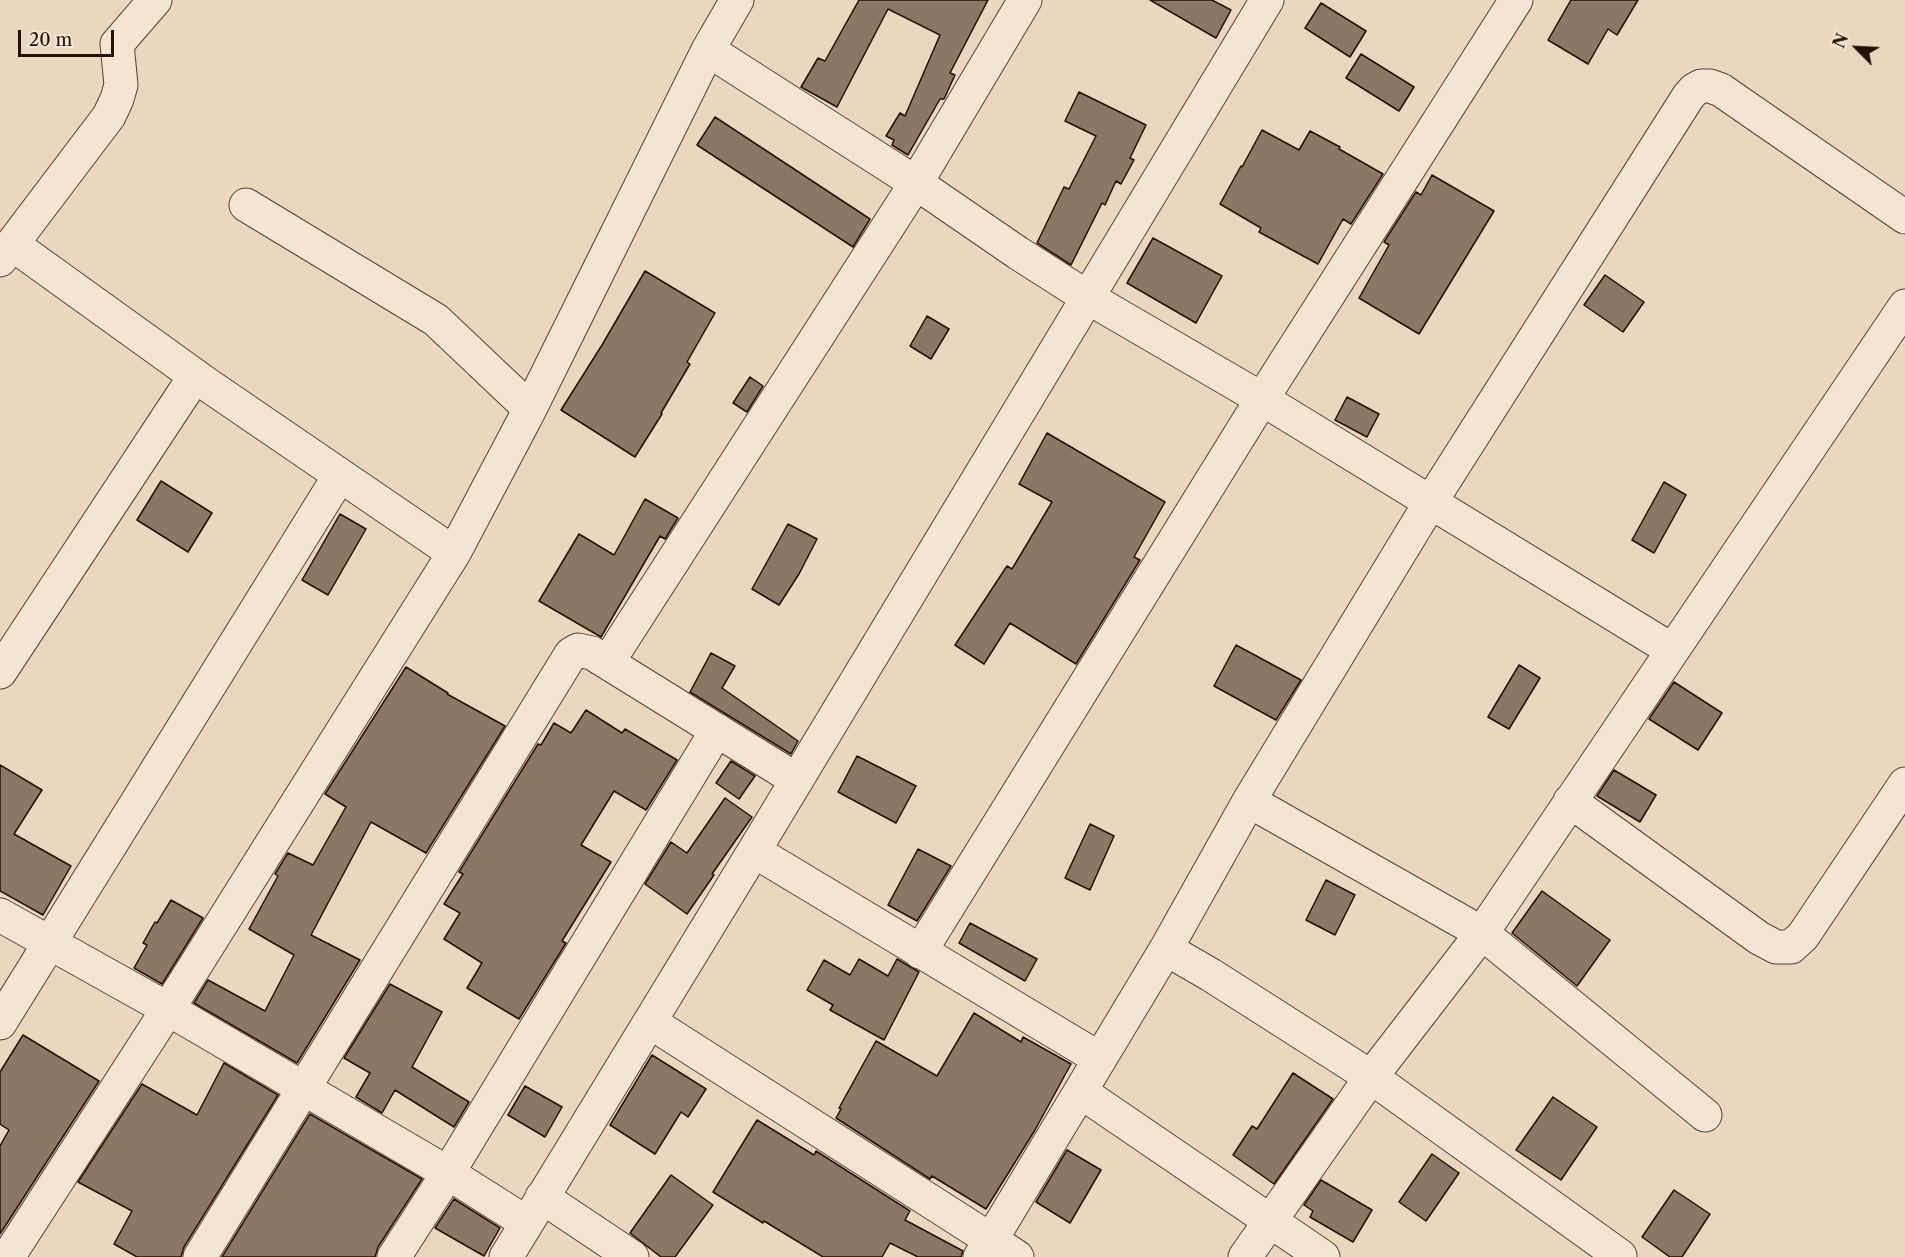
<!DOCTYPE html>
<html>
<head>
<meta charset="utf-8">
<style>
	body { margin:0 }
	#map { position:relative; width:1905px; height:1257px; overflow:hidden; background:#ebd7bd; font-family:"Libre Caslon Text",serif }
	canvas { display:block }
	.north { position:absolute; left:1827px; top:18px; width:60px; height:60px; -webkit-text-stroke:4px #f2e5d4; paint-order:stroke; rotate:294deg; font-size:16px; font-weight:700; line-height:24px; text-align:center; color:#251004 }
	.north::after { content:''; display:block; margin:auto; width:21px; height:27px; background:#251004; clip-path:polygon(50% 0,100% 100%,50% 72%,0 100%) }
	.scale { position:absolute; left:18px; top:30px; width:96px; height:27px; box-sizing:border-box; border:3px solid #251004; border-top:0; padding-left:8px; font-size:18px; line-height:21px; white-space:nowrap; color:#251004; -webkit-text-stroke:4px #f2e5d4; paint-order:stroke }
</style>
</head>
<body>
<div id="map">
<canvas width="1905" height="1257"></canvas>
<div class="north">N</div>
<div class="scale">20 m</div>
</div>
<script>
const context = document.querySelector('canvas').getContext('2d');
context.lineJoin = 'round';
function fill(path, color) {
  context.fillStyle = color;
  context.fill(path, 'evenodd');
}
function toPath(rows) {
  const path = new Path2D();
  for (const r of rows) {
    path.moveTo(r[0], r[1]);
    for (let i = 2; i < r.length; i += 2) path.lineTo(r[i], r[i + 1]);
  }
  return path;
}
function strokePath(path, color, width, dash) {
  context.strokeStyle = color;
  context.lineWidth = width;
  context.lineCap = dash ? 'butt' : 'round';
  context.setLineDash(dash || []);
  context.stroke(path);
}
const building = toPath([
	[859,0,988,0,950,73,955,75,944,99,940,99,908,155,892,145,894,140,886,136,900,113,905,116,940,35,888,9,837,107,801,87,818,58,825,61,859,0],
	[1150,0,1212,0,1231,10,1216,38,1150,0],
	[1571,0,1638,0,1617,35,1608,29,1588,64,1548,40,1571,0],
	[1321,3,1366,31,1350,57,1305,28,1321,3],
	[1361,54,1414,87,1399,111,1346,78,1361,54],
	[1079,92,1146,125,1130,158,1134,160,1121,184,1116,181,1105,205,1102,203,1071,265,1037,243,1064,187,1069,189,1096,136,1065,121,1079,92],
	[715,117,870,219,853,247,697,145,715,117],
	[1262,130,1299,150,1310,131,1340,147,1339,149,1383,174,1351,224,1343,219,1318,264,1259,232,1261,228,1220,204,1241,166,1242,167,1262,130],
	[1432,175,1494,211,1419,334,1359,298,1389,245,1384,242,1416,192,1421,195,1432,175],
	[1153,238,1222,276,1196,323,1127,283,1153,238],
	[645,271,715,313,687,362,690,364,661,413,662,414,635,457,561,410,602,345,645,271],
	[1605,275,1644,302,1623,332,1584,305,1605,275],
	[927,316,949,329,931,359,910,346,927,316],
	[750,377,763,386,747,412,733,403,750,377],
	[1347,397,1379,414,1367,437,1335,420,1347,397],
	[1047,433,1165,502,1134,557,1140,560,1076,664,1010,623,984,664,955,645,1007,566,1012,569,1052,502,1019,484,1047,433],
	[161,481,212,513,188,552,137,520,161,481],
	[1664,482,1686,495,1654,553,1632,540,1664,482],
	[645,499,678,518,665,539,660,536,601,637,539,601,579,534,614,555,645,499],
	[340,514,366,529,328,595,302,580,340,514],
	[788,524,817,539,799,574,779,605,752,589,788,524],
	[1236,645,1301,680,1276,720,1214,686,1236,645],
	[711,653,735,666,722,688,798,741,791,754,690,692,711,653],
	[1519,665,1540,678,1509,729,1488,717,1519,665],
	[406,667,448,693,447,694,505,726,426,853,371,822,311,935,360,960,297,1063,194,1003,208,980,265,1011,294,955,249,929,278,876,275,874,288,853,313,865,346,807,325,794,406,667],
	[1674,682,1722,713,1698,750,1649,719,1674,682],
	[586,710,622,733,625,729,677,760,646,810,614,791,581,845,611,862,562,941,566,943,519,1019,467,988,482,963,444,939,460,913,444,904,463,874,459,872,538,744,541,745,554,723,571,733,586,710],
	[857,756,916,786,896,823,838,792,857,756],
	[731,761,755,776,739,799,716,783,731,761],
	[0,765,42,790,14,834,71,866,43,915,0,891,0,765],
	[1614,770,1656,795,1640,822,1597,796,1614,770],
	[725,798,752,817,712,874,714,875,687,914,645,884,671,842,687,853,725,798],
	[1090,824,1114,836,1090,890,1065,878,1090,824],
	[918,849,951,866,917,921,888,905,918,849],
	[1326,880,1355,895,1335,935,1306,920,1326,880],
	[1542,891,1610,940,1577,986,1512,933,1542,891],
	[171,900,203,918,162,984,134,968,147,945,143,943,155,922,157,923,171,900],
	[970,923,1037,959,1025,981,959,943,970,923],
	[859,959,888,976,897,959,919,972,884,1040,830,1010,833,1005,807,990,824,960,850,975,859,959],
	[390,984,442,1012,412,1067,469,1102,454,1127,395,1090,382,1113,356,1097,370,1073,344,1058,390,984],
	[974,1013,1021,1042,1023,1037,1071,1064,1035,1130,986,1209,932,1176,930,1179,836,1118,841,1109,839,1108,876,1041,937,1076,974,1013],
	[23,1035,99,1081,0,1234,0,1146,9,1130,0,1124,0,1072,23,1035],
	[652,1055,706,1089,688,1117,681,1112,655,1154,610,1125,652,1055],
	[224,1063,278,1095,184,1247,181,1257,137,1257,114,1244,132,1211,78,1182,142,1084,197,1115,224,1063],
	[1293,1073,1333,1099,1274,1184,1233,1155,1252,1126,1257,1129,1293,1073],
	[525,1086,562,1107,545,1137,508,1115,525,1086],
	[1553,1097,1597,1127,1561,1180,1516,1150,1553,1097],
	[310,1114,422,1179,378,1247,375,1257,222,1257,310,1114],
	[757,1120,814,1155,816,1151,910,1211,905,1220,963,1251,961,1257,918,1257,890,1243,882,1257,823,1257,764,1221,763,1223,713,1192,757,1120],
	[1067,1150,1101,1170,1070,1223,1036,1202,1067,1150],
	[1432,1154,1459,1173,1426,1221,1399,1202,1432,1154],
	[671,1175,713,1205,675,1257,661,1257,630,1233,671,1175],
	[1321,1180,1372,1210,1353,1242,1310,1217,1313,1211,1304,1205,1321,1180],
	[1674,1190,1710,1214,1682,1257,1670,1257,1642,1237,1674,1190],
	[454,1199,500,1228,484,1256,435,1228,454,1199]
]);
const minor = toPath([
	[708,50,916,183,1025,0],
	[246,205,436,320,530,409],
	[12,244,208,385,454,553],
	[0,260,109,116,117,99,121,85,117,44,155,0],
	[608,662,916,183,1018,253,1087,297,1262,399,1672,650],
	[0,672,195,376],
	[1249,801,1482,933,1705,1115],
	[1570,801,1759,938,1776,947,1791,947,1803,936,1905,784],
	[754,851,1100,1059],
	[0,915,168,1009,448,1173,394,1257],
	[1166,949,1249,801,1430,503,1688,97,1694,90,1701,86,1710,86,1721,90,1905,217],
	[920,952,1262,399,1516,0],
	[650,1022,991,1240,980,1257],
	[0,1023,340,475],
	[1081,1092,1323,1257],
	[542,1197,632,1257],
	[527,1223,754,851,1267,0],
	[8,1257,168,1009,454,553,530,409,708,50,737,0],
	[200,1257,571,654,578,650,592,653,797,780],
	[506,1257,527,1223,448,1173,717,730],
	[1017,1257,991,1240,1166,949,1211,975,1371,1077,1620,1256],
	[1245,1257,1371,1077,1482,933,1905,306]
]);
fill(building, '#8c7764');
strokePath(building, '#251004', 1.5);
strokePath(minor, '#564232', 35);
strokePath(minor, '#f2e5d4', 33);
</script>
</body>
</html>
